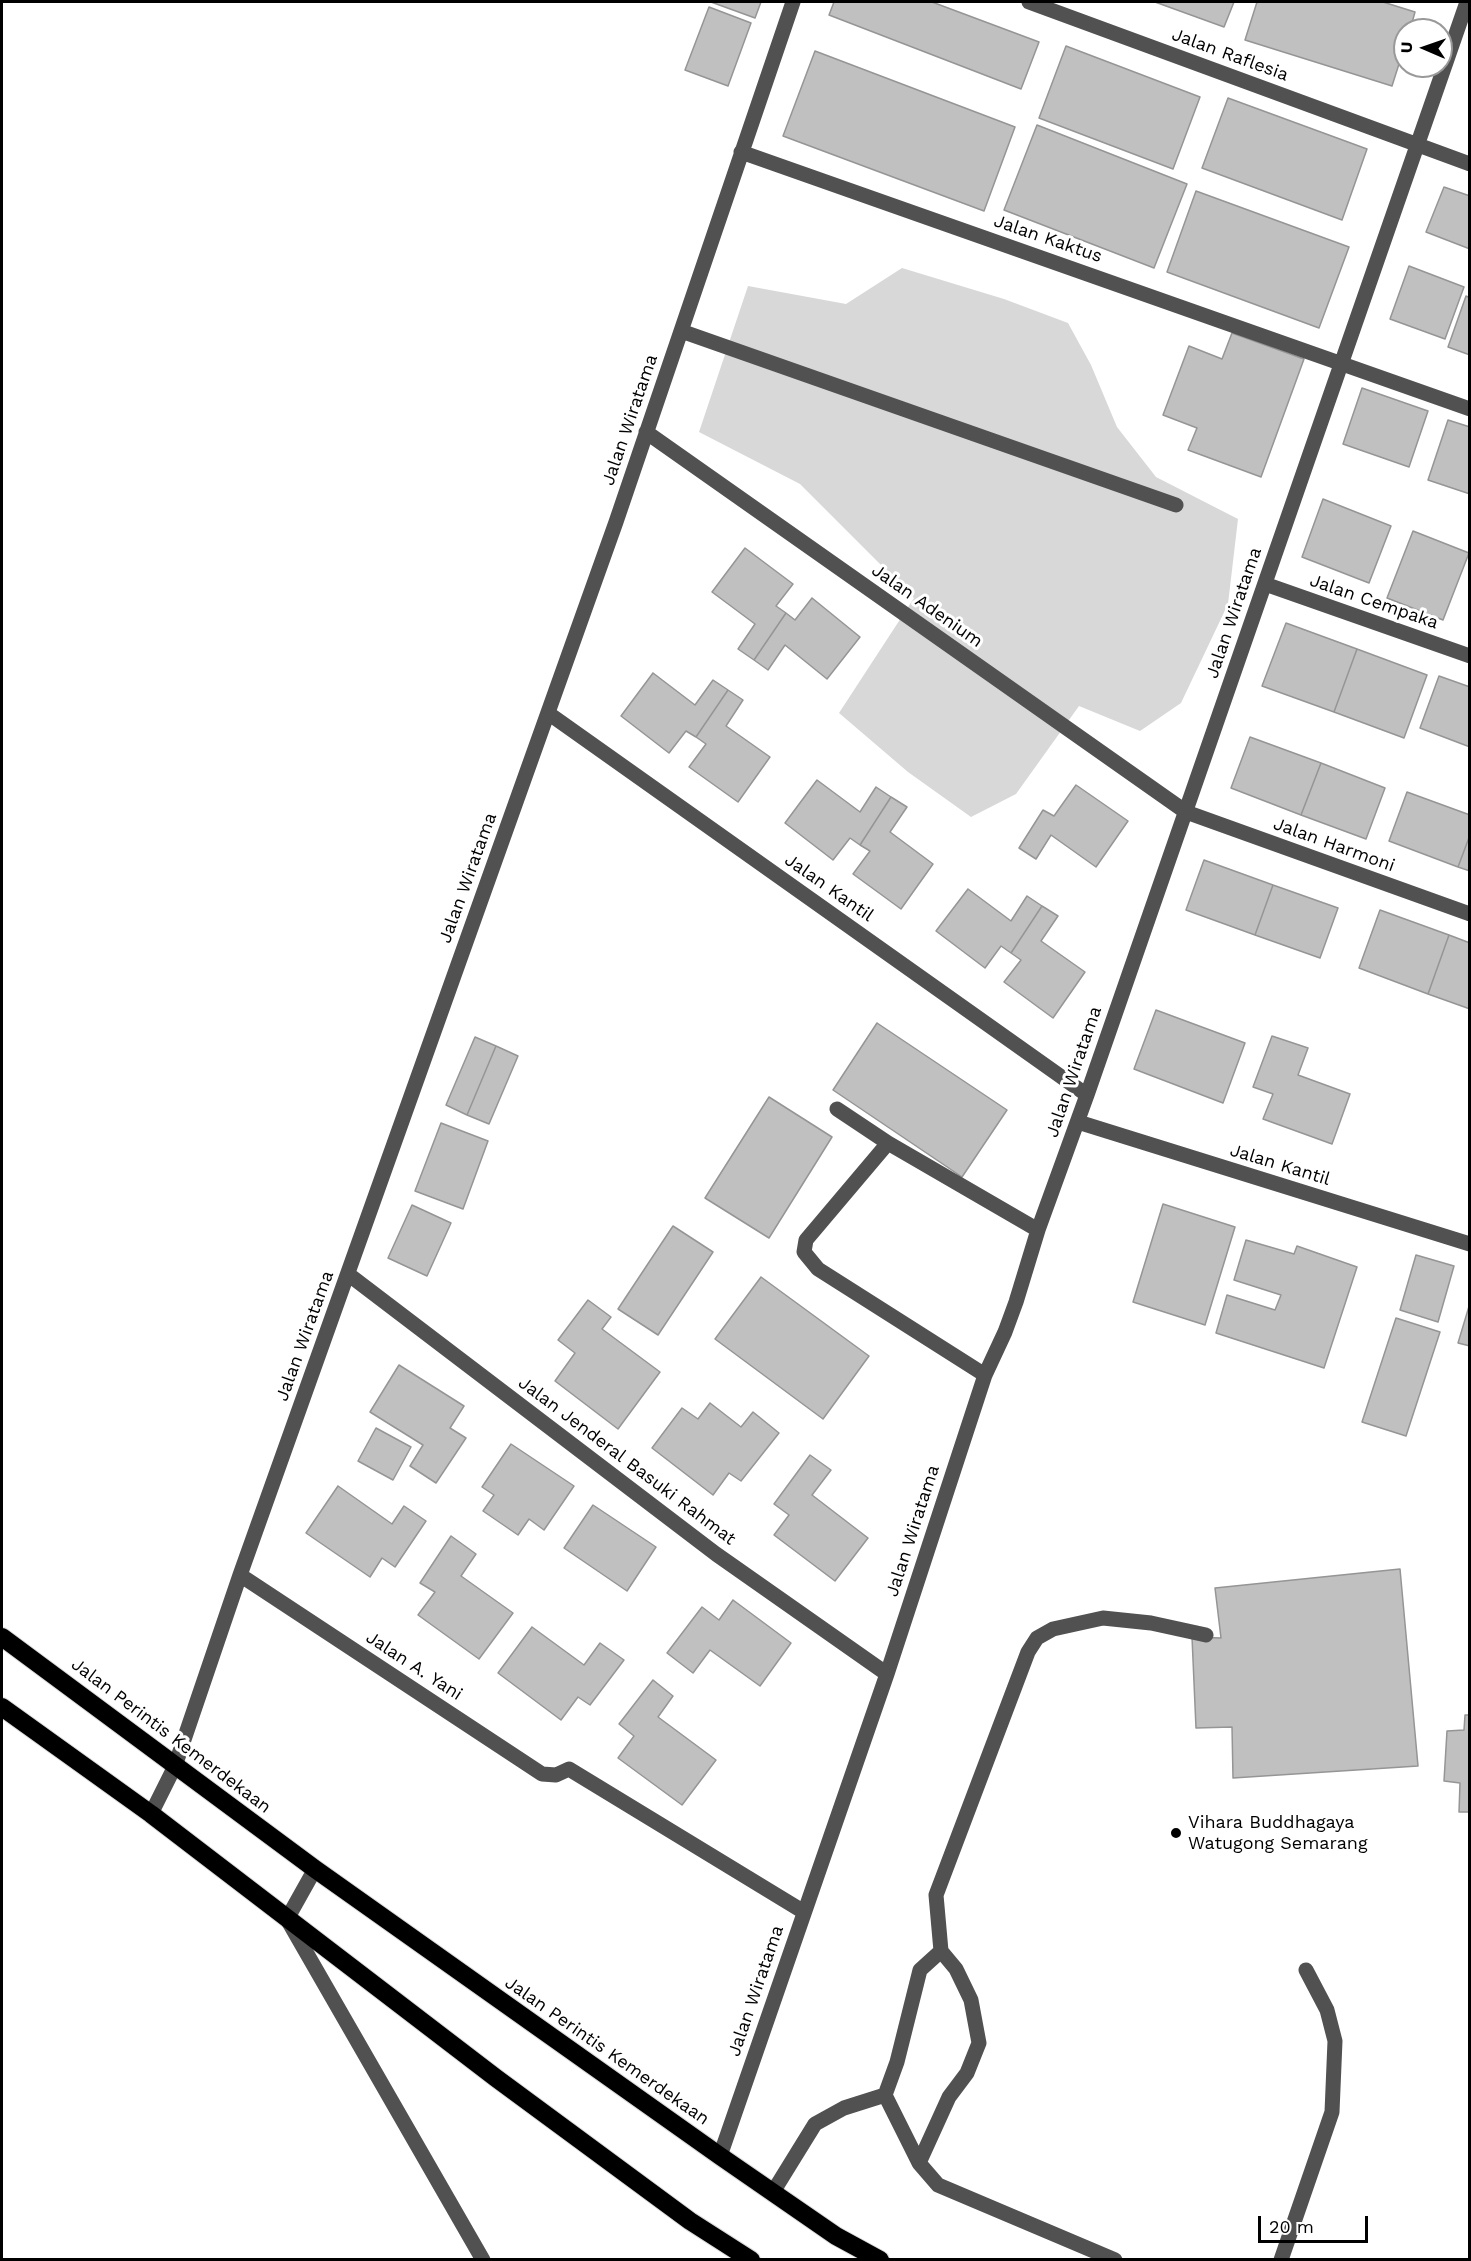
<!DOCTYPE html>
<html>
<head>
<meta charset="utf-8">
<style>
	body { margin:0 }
	#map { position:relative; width:1471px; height:2261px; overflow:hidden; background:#fff; font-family:"Work Sans",sans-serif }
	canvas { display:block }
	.frame { position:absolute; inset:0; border:3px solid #000; pointer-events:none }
	.north { position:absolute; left:1393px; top:18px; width:60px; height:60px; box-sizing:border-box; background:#fff; border:2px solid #999; border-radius:50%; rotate:272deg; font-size:16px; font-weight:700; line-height:24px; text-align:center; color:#000 }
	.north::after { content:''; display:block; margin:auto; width:21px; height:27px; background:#000; clip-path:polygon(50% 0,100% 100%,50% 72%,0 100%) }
	.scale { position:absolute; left:1258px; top:2216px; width:110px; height:27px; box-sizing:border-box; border:3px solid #000; border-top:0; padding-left:8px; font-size:18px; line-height:21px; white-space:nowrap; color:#000; -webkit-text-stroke:4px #fff; paint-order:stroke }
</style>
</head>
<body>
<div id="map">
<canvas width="1471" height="2261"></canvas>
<div class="frame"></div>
<div class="north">U</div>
<div class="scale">20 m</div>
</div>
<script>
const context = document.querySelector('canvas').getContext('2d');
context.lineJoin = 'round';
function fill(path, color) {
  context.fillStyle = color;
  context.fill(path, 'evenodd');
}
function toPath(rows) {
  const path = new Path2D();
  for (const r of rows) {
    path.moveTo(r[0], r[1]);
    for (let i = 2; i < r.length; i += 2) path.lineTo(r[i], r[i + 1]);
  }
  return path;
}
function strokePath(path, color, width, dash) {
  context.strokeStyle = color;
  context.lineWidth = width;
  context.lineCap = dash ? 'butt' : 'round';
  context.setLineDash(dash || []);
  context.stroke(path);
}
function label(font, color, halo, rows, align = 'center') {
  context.font = font + ' "Work Sans",sans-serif';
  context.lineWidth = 6;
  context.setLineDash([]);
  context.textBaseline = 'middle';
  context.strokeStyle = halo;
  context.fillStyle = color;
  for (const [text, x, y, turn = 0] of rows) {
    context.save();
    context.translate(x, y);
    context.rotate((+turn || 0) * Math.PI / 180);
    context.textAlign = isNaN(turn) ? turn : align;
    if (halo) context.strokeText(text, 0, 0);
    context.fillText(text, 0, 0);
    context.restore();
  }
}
const green = toPath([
	[902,268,1004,299,1068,323,1091,365,1117,427,1156,477,1238,519,1228,604,1181,703,1140,731,1079,706,1016,794,971,817,908,772,839,713,914,598,800,484,699,432,748,286,846,304]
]);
const building = toPath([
	[711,2,761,2,755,18,711,2],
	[834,2,932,2,1039,42,1021,89,829,15,834,2],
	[1155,2,1234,2,1224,27,1155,2],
	[1257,2,1383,2,1415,12,1410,30,1405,30,1405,45,1392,86,1245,40,1257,2],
	[709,7,751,23,728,86,685,70,709,7],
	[1066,46,1200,97,1173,169,1039,118,1066,46],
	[815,51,1015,127,984,211,783,136,815,51],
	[1228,98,1367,149,1342,220,1202,168,1228,98],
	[1037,125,1187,184,1154,268,1004,210,1037,125],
	[1444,187,1470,196,1470,249,1426,232,1444,187],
	[1196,191,1349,247,1319,328,1167,272,1196,191],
	[1409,266,1464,287,1445,339,1390,319,1409,266],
	[1466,296,1470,298,1470,355,1448,347,1466,296],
	[1232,333,1304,359,1261,477,1188,450,1197,428,1163,415,1189,346,1222,359,1232,333],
	[1362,388,1428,411,1409,467,1343,444,1362,388],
	[1448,420,1470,427,1470,494,1428,480,1448,420],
	[1323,499,1391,526,1369,583,1302,557,1323,499],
	[1413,531,1469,553,1443,620,1387,598,1413,531],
	[745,548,793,584,776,606,786,613,754,660,738,649,755,624,712,592,745,548],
	[812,598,860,637,827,679,785,645,768,670,754,660,786,613,795,620,812,598],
	[1286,623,1357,649,1334,712,1262,686,1286,623],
	[1357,649,1427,675,1404,738,1334,712,1357,649],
	[653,673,695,705,713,680,728,690,696,737,686,731,669,753,621,716,653,673],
	[1439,676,1470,687,1470,747,1420,728,1439,676],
	[728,690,743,700,726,726,770,757,738,802,689,767,706,744,696,737,728,690],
	[1250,737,1321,763,1301,815,1231,788,1250,737],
	[1321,763,1385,788,1366,839,1301,815,1321,763],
	[817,780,860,812,876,787,891,797,860,845,850,838,833,860,785,823,817,780],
	[1076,785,1128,821,1096,867,1051,835,1036,859,1019,848,1043,810,1054,816,1076,785],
	[1407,792,1470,815,1470,835,1458,867,1389,841,1407,792],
	[891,797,907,807,890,832,933,864,901,909,853,874,870,851,860,845,891,797],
	[1470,835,1470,871,1458,867,1470,835],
	[1204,860,1273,885,1255,935,1186,910,1204,860],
	[1273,885,1338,908,1320,958,1255,935,1273,885],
	[968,889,1011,921,1027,896,1042,906,1011,953,1001,946,985,968,936,931,968,889],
	[1042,906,1058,916,1041,941,1085,972,1053,1018,1004,982,1021,960,1011,953,1042,906],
	[1380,910,1449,935,1428,994,1359,968,1380,910],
	[1449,935,1470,943,1470,1009,1428,994,1449,935],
	[1156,1010,1245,1043,1223,1103,1134,1069,1156,1010],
	[877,1023,1007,1110,962,1177,833,1090,877,1023],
	[1272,1036,1308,1048,1298,1075,1350,1094,1332,1144,1263,1119,1273,1094,1253,1087,1272,1036],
	[475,1037,496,1046,467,1115,446,1105,475,1037],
	[496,1046,518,1056,489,1124,467,1115,496,1046],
	[769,1097,832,1137,769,1238,705,1198,769,1097],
	[441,1123,488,1141,463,1209,415,1191,441,1123],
	[1163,1204,1235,1227,1205,1325,1133,1302,1163,1204],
	[412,1205,451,1223,427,1276,388,1258,412,1205],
	[673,1226,713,1252,658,1335,618,1309,673,1226],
	[1246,1240,1294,1254,1297,1246,1357,1267,1324,1368,1216,1333,1227,1295,1275,1310,1281,1295,1234,1280,1246,1240],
	[1416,1255,1454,1266,1438,1322,1400,1310,1416,1255],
	[761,1277,869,1356,823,1419,715,1339,761,1277],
	[588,1300,611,1317,602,1329,660,1372,618,1429,555,1381,575,1353,558,1340,588,1300],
	[1470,1303,1470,1346,1458,1343,1470,1303],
	[1396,1318,1440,1332,1406,1436,1362,1422,1396,1318],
	[399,1365,464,1406,450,1428,466,1438,436,1483,410,1466,423,1445,370,1412,399,1365],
	[710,1403,741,1427,753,1412,779,1433,741,1481,729,1473,713,1495,652,1448,682,1408,698,1419,710,1403],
	[376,1428,411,1447,393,1480,358,1461,376,1428],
	[511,1444,574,1486,544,1530,529,1519,518,1535,483,1511,494,1495,482,1487,511,1444],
	[810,1455,831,1470,812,1495,868,1538,835,1581,774,1535,789,1515,774,1504,810,1455],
	[338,1486,392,1524,404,1506,426,1521,395,1567,382,1558,370,1577,306,1533,338,1486],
	[593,1505,656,1547,627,1591,564,1548,593,1505],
	[451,1536,476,1554,461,1576,513,1613,479,1659,418,1615,435,1592,420,1583,451,1536],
	[1400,1569,1418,1766,1233,1778,1232,1727,1196,1728,1192,1637,1221,1638,1215,1588,1400,1569],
	[733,1600,791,1643,760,1686,710,1650,693,1673,667,1653,702,1607,719,1620,733,1600],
	[532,1627,584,1665,600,1643,624,1660,590,1705,578,1697,561,1720,498,1673,532,1627],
	[653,1680,673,1696,658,1717,716,1760,682,1805,618,1758,634,1736,619,1724,653,1680],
	[1465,1715,1470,1715,1470,1812,1459,1812,1460,1783,1444,1781,1447,1731,1464,1730,1465,1715]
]);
const minor = toPath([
	[1029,2,1470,164],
	[741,152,1470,409],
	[681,331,1176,505],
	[646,432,1186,812,1470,914],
	[1265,584,1470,656],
	[548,713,1087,1095],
	[837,1109,888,1143],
	[1078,1122,1470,1244],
	[348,1274,716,1554,887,1674],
	[985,1375,818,1269,804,1252,806,1240,888,1143,1038,1230],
	[240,1575,542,1774,556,1775,569,1769,804,1912],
	[151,1814,175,1766,240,1575,616,522,793,2],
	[315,1869,287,1919,483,2260],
	[885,2095,919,2163,938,2185,1115,2260],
	[720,2156,887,1674,985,1375,1005,1332,1016,1302,1038,1230,1087,1095,1467,2],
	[919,2163,949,2097,967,2073,979,2043,971,2000,956,1969,941,1951,936,1895,1028,1652,1037,1638,1053,1629,1103,1618,1151,1623,1206,1635],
	[773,2192,815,2124,844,2108,885,2095,897,2062,920,1970,941,1951],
	[1281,2260,1332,2112,1335,2041,1327,2010,1306,1970]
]);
const highway = toPath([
	[2,1637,315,1869,720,2156,836,2236,880,2260],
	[2,1707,151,1814,496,2078,690,2221,751,2260]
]);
const markers = [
	[1176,1833,6,"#000"]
];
const streetNames = [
	["Jalan Raflesia",1230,55,20],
	["Jalan Kaktus",1048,239,19],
	["Jalan Wiratama",630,420,-71],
	["Jalan Cempaka",1374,602,19],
	["Jalan Adenium",927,606,35],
	["Jalan Wiratama",1234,613,-71],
	["Jalan Harmoni",1334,845,20],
	["Jalan Wiratama",468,878,-70],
	["Jalan Kantil",829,888,35],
	["Jalan Wiratama",1074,1072,-71],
	["Jalan Kantil",1280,1165,17],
	["Jalan Wiratama",305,1336,-70],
	["Jalan Jenderal Basuki Rahmat",627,1461,37],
	["Jalan Wiratama",913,1531,-72],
	["Jalan A. Yani",414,1666,33],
	["Jalan Perintis Kemerdekaan",171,1736,37],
	["Jalan Wiratama",756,1991,-71],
	["Jalan Perintis Kemerdekaan",607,2051,35]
];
const poiNames = [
	["Vihara Buddhagaya",1188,1823],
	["Watugong Semarang",1188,1844]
];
fill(green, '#d8d8d8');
fill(building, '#c0c0c0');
strokePath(building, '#959595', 1.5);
strokePath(highway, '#dbdbdb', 20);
strokePath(minor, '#515151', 15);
strokePath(highway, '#000', 18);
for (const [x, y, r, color] of markers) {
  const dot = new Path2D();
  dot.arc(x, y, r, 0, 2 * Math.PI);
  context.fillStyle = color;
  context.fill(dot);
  strokePath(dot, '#fff', 2);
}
label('18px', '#000', '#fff', streetNames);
label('18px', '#000', '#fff', poiNames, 'left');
</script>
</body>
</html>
